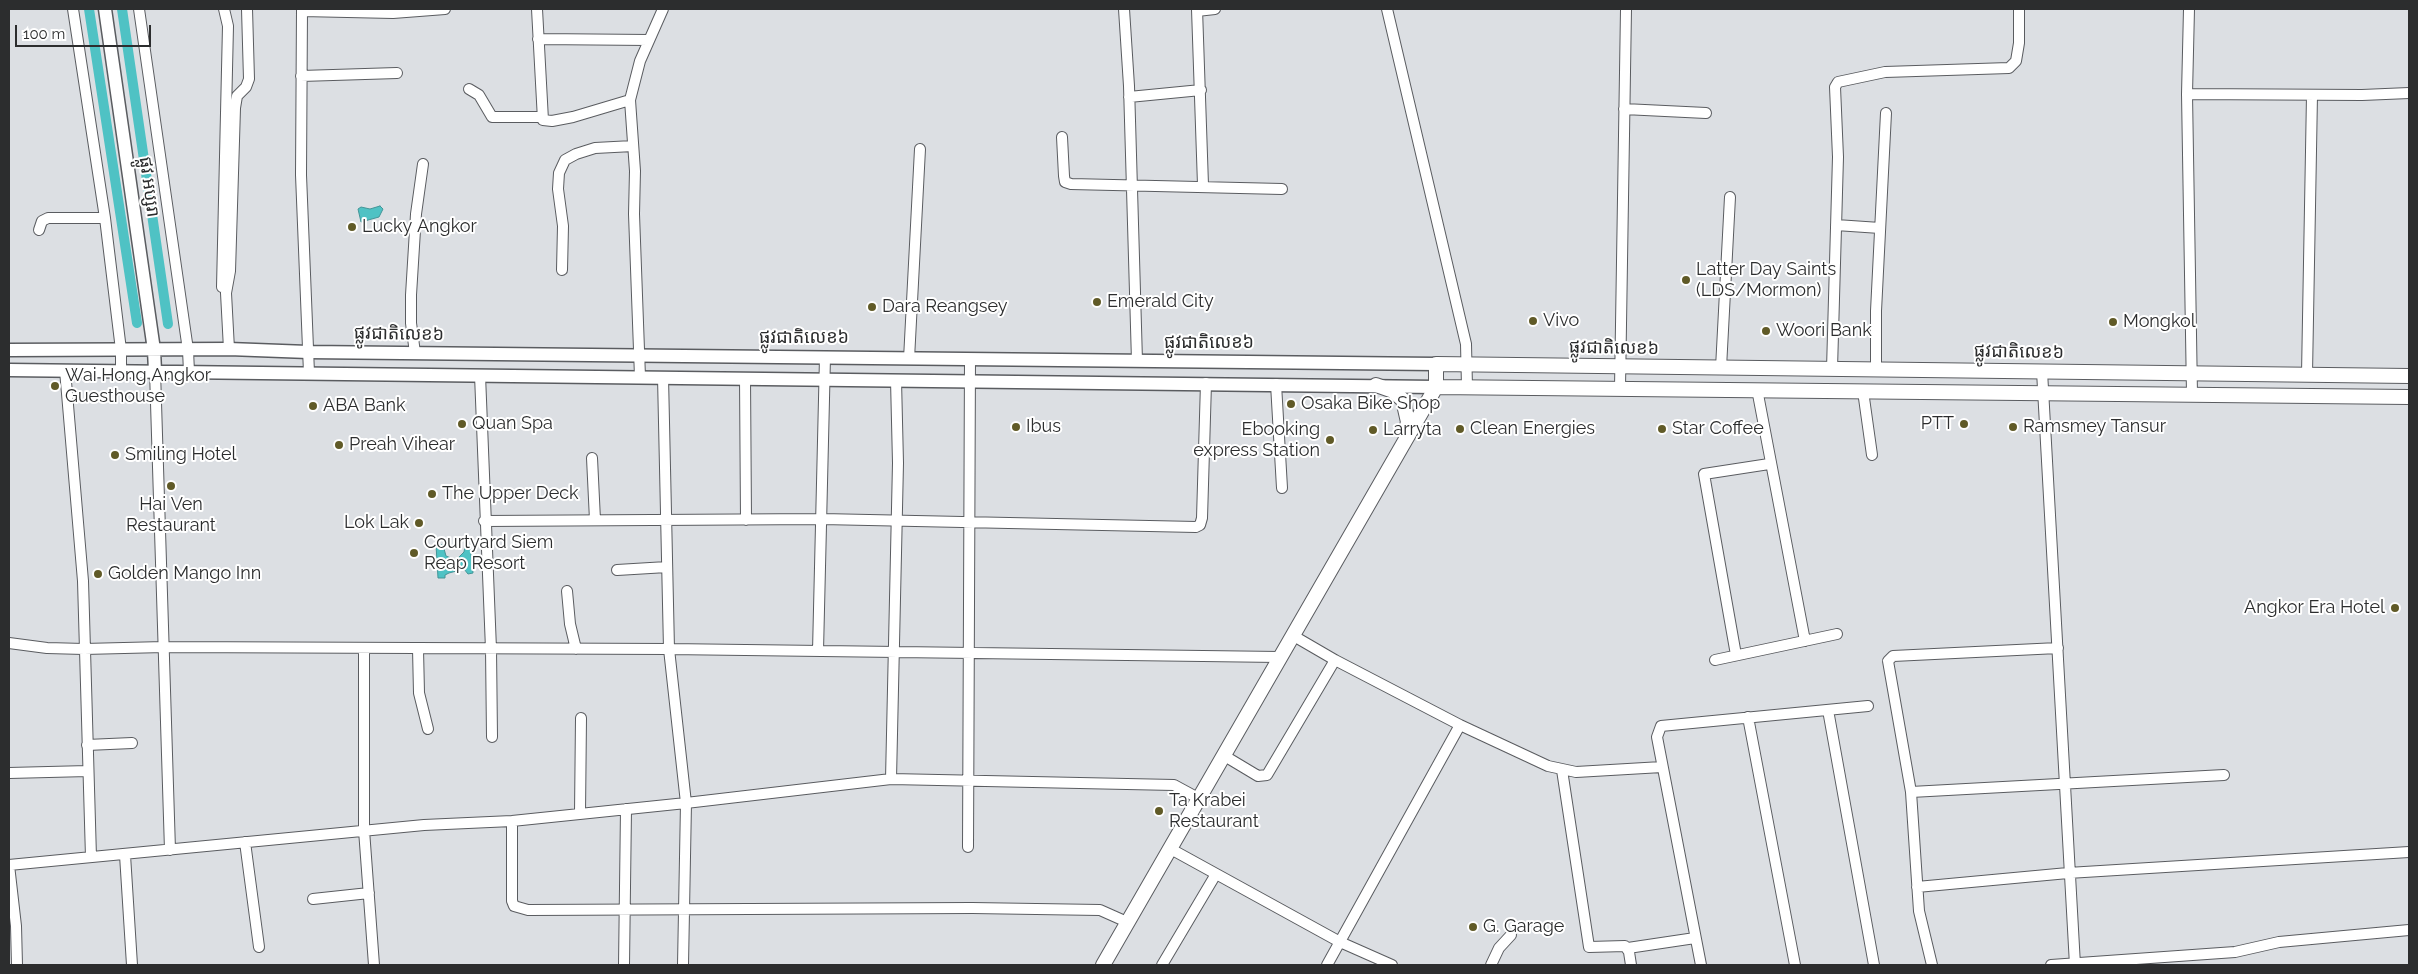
<!DOCTYPE html>
<html>
<head>
<meta charset="utf-8">
<style>
	body { margin:0 }
	#map { position:relative; width:2418px; height:974px; overflow:hidden; background:#dcdfe3; font-family:Raleway,sans-serif }
	canvas { display:block }
	.frame { position:absolute; inset:0; border:10px solid #2c2d2e; pointer-events:none }
	.scale { position:absolute; left:15px; top:25px; width:136px; height:22px; box-sizing:border-box; border:2px solid #2c2d2e; border-top:0; padding-left:6px; font-size:15px; line-height:18px; white-space:nowrap; color:#2c2d2e; -webkit-text-stroke:4px #fff; paint-order:stroke }
</style>
</head>
<body>
<div id="map">
<canvas width="2418" height="974"></canvas>
<div class="frame"></div>
<div class="scale">100 m</div>
</div>
<script>
const context = document.querySelector('canvas').getContext('2d');
context.lineJoin = 'round';
function fill(path, color) {
  context.fillStyle = color;
  context.fill(path, 'evenodd');
}
function toPath(rows) {
  const path = new Path2D();
  for (const r of rows) {
    path.moveTo(r[0], r[1]);
    for (let i = 2; i < r.length; i += 2) path.lineTo(r[i], r[i + 1]);
  }
  return path;
}
function strokePath(path, color, width, dash) {
  context.strokeStyle = color;
  context.lineWidth = width;
  context.lineCap = dash ? 'butt' : 'round';
  context.setLineDash(dash || []);
  context.stroke(path);
}
function label(font, color, halo, rows, align = 'center') {
  context.font = font + ' Raleway,"Noto Sans Khmer",sans-serif';
  context.lineWidth = 4;
  context.setLineDash([]);
  context.textBaseline = 'middle';
  context.strokeStyle = halo;
  context.fillStyle = color;
  for (const [text, x, y, turn = 0] of rows) {
    context.save();
    context.translate(x, y);
    context.rotate((+turn || 0) * Math.PI / 180);
    context.textAlign = isNaN(turn) ? turn : align;
    if (halo) context.strokeText(text, 0, 0);
    context.fillText(text, 0, 0);
    context.restore();
  }
}
const water = toPath([
	[380,206,383,209,379,217,361,222,358,209,361,207,370,209,380,206],
	[436,545,443,545,446,556,456,560,464,552,465,546,470,545,473,573,468,574,464,569,449,573,445,575,445,578,438,578,436,545]
]);
const canal = toPath([
	[89,9,137,323],
	[122,9,168,324]
]);
const minor = toPath([
	[73,9,105,218,121,350,121,371],
	[139,9,188,350,189,372],
	[302,9,301,175,309,373],
	[537,9,543,120,552,121,573,117,630,100],
	[1124,9,1129,86,1137,361],
	[1197,9,1203,185],
	[1387,9,1466,344,1467,387],
	[2189,9,2187,94,2192,394],
	[302,11,393,13,445,9],
	[1197,11,1215,9],
	[538,39,649,40],
	[301,76,397,73],
	[469,89,479,95,492,117,542,117],
	[2187,94,2362,95,2409,93],
	[1129,97,1201,90],
	[1624,109,1706,113],
	[1062,137,1064,176,1065,182,1071,184,1282,189],
	[1836,225,1880,228],
	[39,230,42,221,48,218,105,218],
	[562,270,563,226,558,189,559,173,565,160,576,154,595,148,633,146],
	[222,287,228,26,224,9],
	[229,349,226,293,230,271,235,108,237,96,246,87,249,79,247,9],
	[415,353,411,323,411,295,416,214,423,164],
	[909,359,920,149],
	[1721,368,1730,197],
	[1832,369,1838,157,1835,87,1838,82,1885,72,2009,68,2016,61,2019,43,2019,9],
	[1876,369,1876,311,1886,113],
	[65,370,83,581,91,857],
	[155,371,170,850],
	[2042,371,2075,965],
	[2307,374,2312,95],
	[480,375,491,649,492,737],
	[640,377,634,214,635,171,630,100,640,61,663,9],
	[663,377,669,649,686,803,683,965],
	[745,378,746,520],
	[1276,384,1282,488],
	[1620,388,1626,9],
	[1757,389,1805,641],
	[1863,391,1872,455],
	[592,458,595,520],
	[484,521,822,519,1196,527,1200,525,1202,518,1206,383],
	[617,570,667,567],
	[567,591,570,624,576,649],
	[1292,635,1335,660,1460,725,1548,766,1576,772,1662,767],
	[9,643,47,648,84,649,164,647,669,649,1279,657],
	[364,649,364,830,374,965],
	[418,649,419,693,428,729],
	[818,651,825,357],
	[1736,655,1704,474,1769,464],
	[1715,660,1837,634],
	[1828,710,1874,965],
	[1748,717,1795,965],
	[87,745,132,743],
	[1223,755,1258,776,1267,775,1335,660],
	[1562,770,1589,947,1625,946,1629,952,1631,965],
	[9,773,88,771],
	[891,779,898,463,896,380],
	[1911,792,2224,775],
	[580,813,581,718],
	[512,821,512,901,514,906,528,910,972,908,1100,910,1127,922],
	[245,842,259,947],
	[968,847,970,359],
	[1169,848,1340,942,1392,965],
	[125,855,132,965],
	[1917,887,2068,873,2409,852],
	[313,899,369,893],
	[1628,948,1695,938],
	[17,965,16,926,9,865,424,825,512,821,686,803,891,779,1174,785,1198,798],
	[624,965,626,809],
	[1162,965,1216,874],
	[1327,965,1460,725],
	[1491,965,1499,948,1511,935],
	[1701,965,1657,737,1661,726,1868,706],
	[1932,965,1919,911,1911,792,1888,661,1893,656,2058,648],
	[2051,965,2235,952,2279,942,2409,930]
]);
const major = toPath([
	[105,9,154,350,155,371],
	[9,350,229,349,308,352,1436,364],
	[9,370,1436,387]
]);
const highway = toPath([
	[1376,385,1393,391,1403,400,1408,422,1405,434],
	[1436,387,2409,397],
	[1103,965,1436,387,1436,364,2409,376]
]);
const markers = [
	[352,227,5,"#605a27"],
	[1686,280,5,"#605a27"],
	[1097,302,5,"#605a27"],
	[872,307,5,"#605a27"],
	[1533,321,5,"#605a27"],
	[2113,322,5,"#605a27"],
	[1766,331,5,"#605a27"],
	[55,386,5,"#605a27"],
	[1291,404,5,"#605a27"],
	[313,406,5,"#605a27"],
	[462,424,5,"#605a27"],
	[1964,424,5,"#605a27"],
	[1016,427,5,"#605a27"],
	[2013,427,5,"#605a27"],
	[1460,429,5,"#605a27"],
	[1662,429,5,"#605a27"],
	[1373,430,5,"#605a27"],
	[1330,440,5,"#605a27"],
	[339,445,5,"#605a27"],
	[115,455,5,"#605a27"],
	[171,486,5,"#605a27"],
	[432,494,5,"#605a27"],
	[419,523,5,"#605a27"],
	[414,553,5,"#605a27"],
	[98,574,5,"#605a27"],
	[2395,608,5,"#605a27"],
	[1159,811,5,"#605a27"],
	[1473,927,5,"#605a27"]
];
const streetNames = [
	["ផ្លូវ អប្សរា",149,187,82],
	["ផ្លូវជាតិលេខ៦",399,334,1],
	["ផ្លូវជាតិលេខ៦",804,338],
	["ផ្លូវជាតិលេខ៦",1209,343],
	["ផ្លូវជាតិលេខ៦",1614,348,1],
	["ផ្លូវជាតិលេខ៦",2019,352,1]
];
const poiNames = [
	["Lucky Angkor",362,227],
	["Latter Day Saints",1696,270],
	["(LDS/Mormon)",1696,291],
	["Emerald City",1107,302],
	["Dara Reangsey",882,307],
	["Vivo",1543,321],
	["Mongkol",2123,322],
	["Woori Bank",1776,331],
	["Wai Hong Angkor",65,376],
	["Guesthouse",65,397],
	["Osaka Bike Shop",1301,404],
	["ABA Bank",323,406],
	["Quan Spa",472,424],
	["PTT",1954,424,"right"],
	["Ibus",1026,427],
	["Ramsmey Tansur",2023,427],
	["Clean Energies",1470,429],
	["Star Coffee",1672,429],
	["Ebooking",1320,430,"right"],
	["express Station",1320,451,"right"],
	["Larryta",1383,430],
	["Preah Vihear",349,445],
	["Smiling Hotel",125,455],
	["The Upper Deck",442,494],
	["Hai Ven",171,505,"center"],
	["Restaurant",171,526,"center"],
	["Lok Lak",409,523,"right"],
	["Courtyard Siem",424,543],
	["Reap Resort",424,564],
	["Golden Mango Inn",108,574],
	["Angkor Era Hotel",2385,608,"right"],
	["Ta Krabei",1169,801],
	["Restaurant",1169,822],
	["G. Garage",1483,927]
];
fill(water, '#4fc2c4');
strokePath(water, '#449597', 1);
strokePath(canal, '#4fc2c4', 10);
strokePath(minor, '#5a5c60', 12);
strokePath(major, '#5a5c60', 15);
strokePath(highway, '#5a5c60', 16);
strokePath(minor, '#fff', 10);
strokePath(major, '#fff', 12);
strokePath(highway, '#fff', 14);
for (const [x, y, r, color] of markers) {
  const dot = new Path2D();
  dot.arc(x, y, r, 0, 2 * Math.PI);
  context.fillStyle = color;
  context.fill(dot);
  strokePath(dot, '#fff', 2);
}
label('18px', '#2c2d2e', '#fff', streetNames);
label('18px', '#2c2d2e', '#fff', poiNames, 'left');
</script>
</body>
</html>
